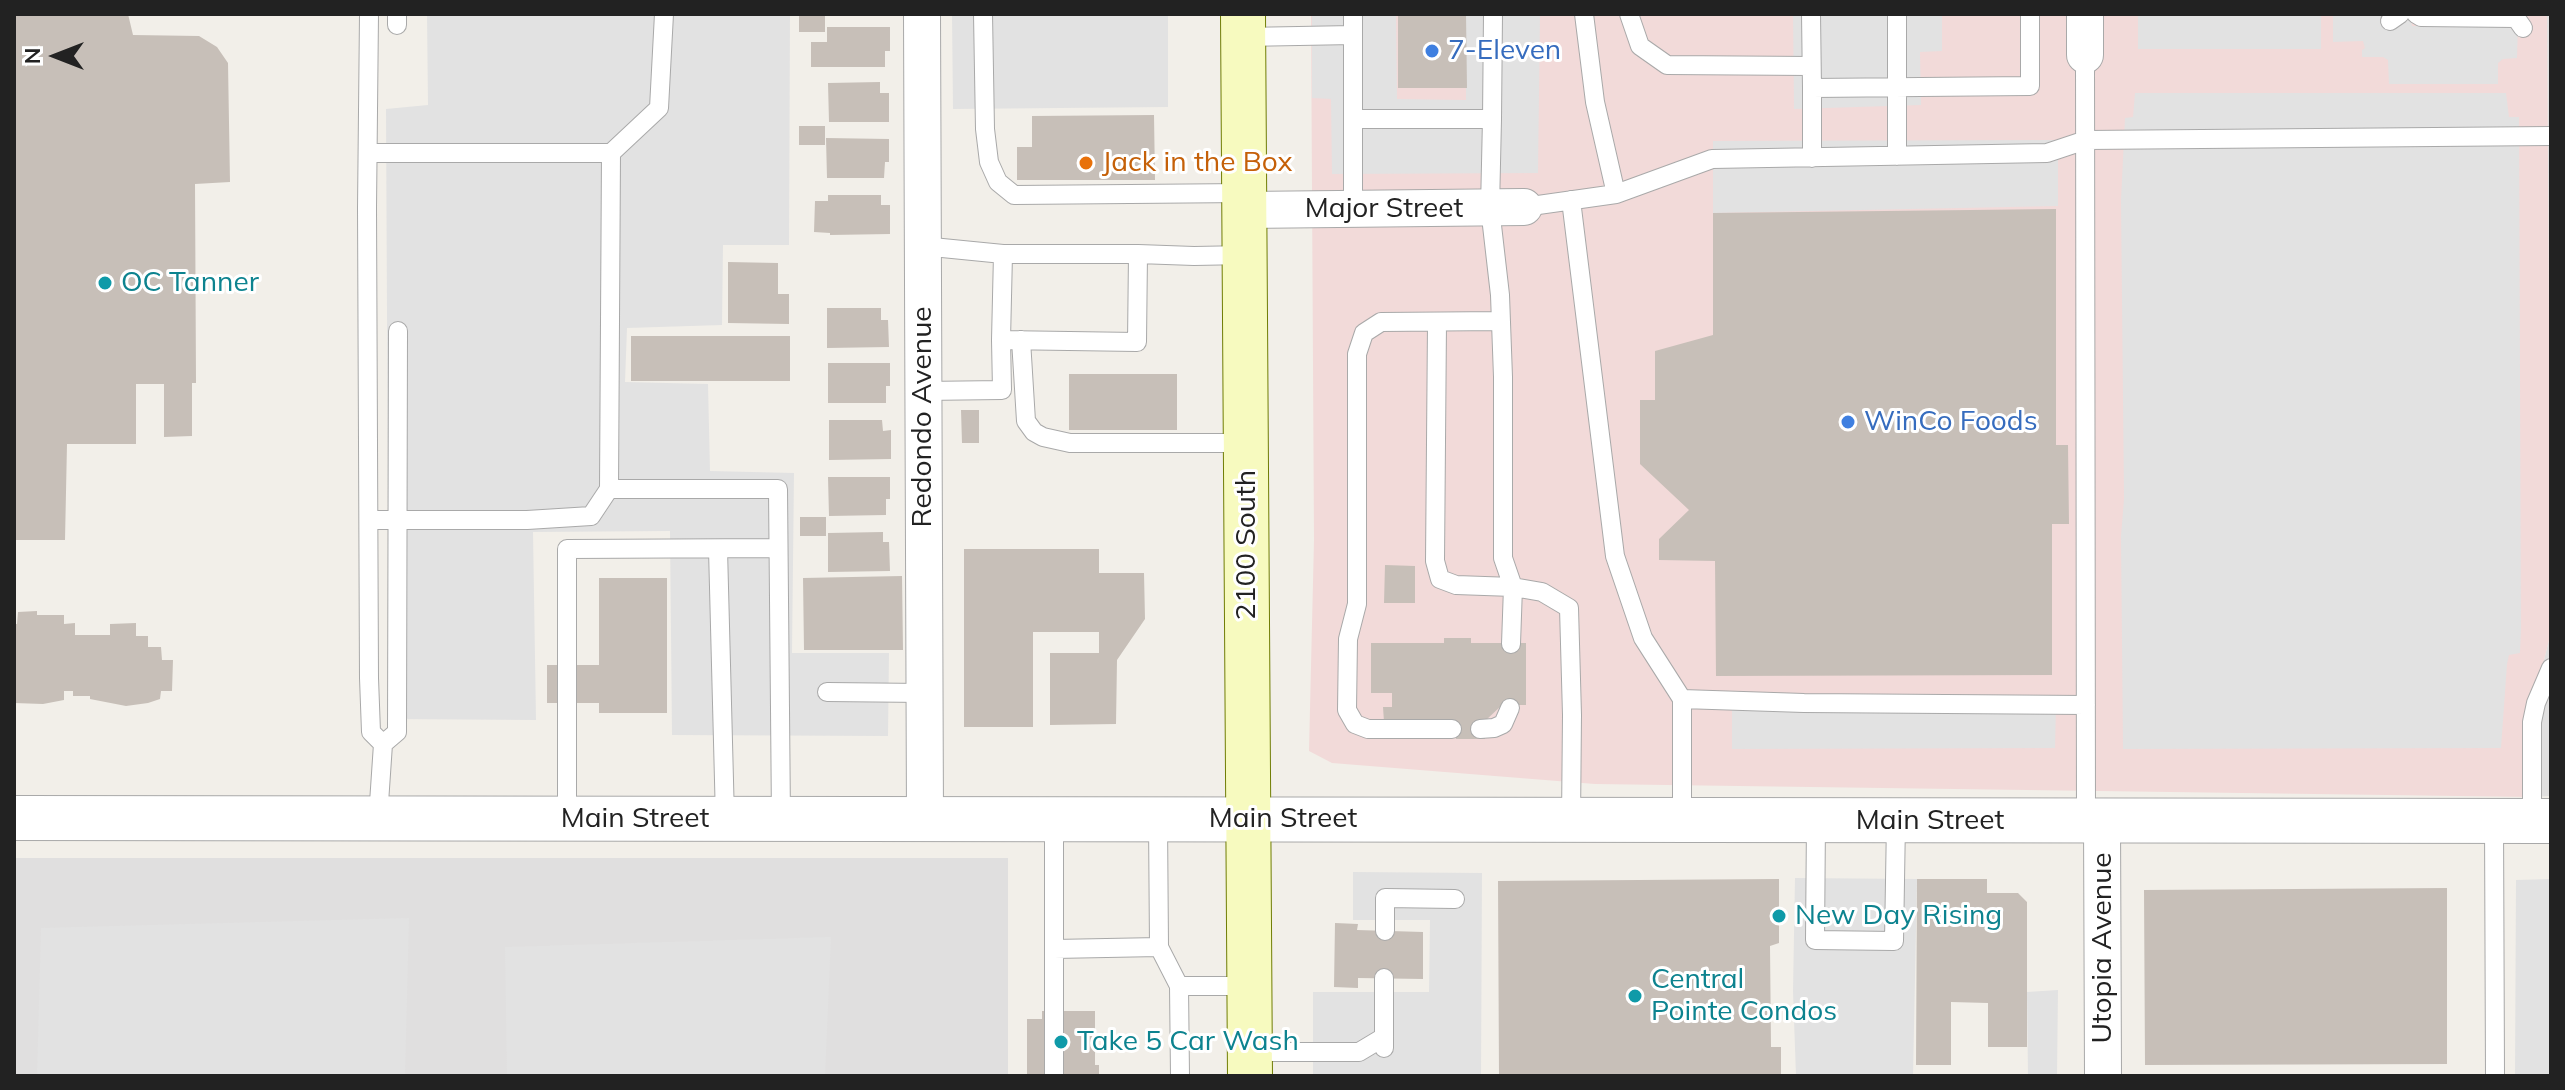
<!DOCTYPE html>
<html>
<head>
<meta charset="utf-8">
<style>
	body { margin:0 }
	#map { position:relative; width:2565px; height:1090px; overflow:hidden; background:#f2efe9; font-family:Mulish,sans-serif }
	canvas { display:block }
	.frame { position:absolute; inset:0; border:16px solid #222; pointer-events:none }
	.north { position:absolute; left:16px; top:16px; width:80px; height:80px; -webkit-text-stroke:6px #fff; paint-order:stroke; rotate:270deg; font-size:22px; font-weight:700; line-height:32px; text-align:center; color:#222 }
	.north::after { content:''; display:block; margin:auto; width:28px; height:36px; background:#222; clip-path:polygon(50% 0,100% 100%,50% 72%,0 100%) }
</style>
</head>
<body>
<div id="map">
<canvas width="2565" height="1090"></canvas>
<div class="frame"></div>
<div class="north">N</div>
</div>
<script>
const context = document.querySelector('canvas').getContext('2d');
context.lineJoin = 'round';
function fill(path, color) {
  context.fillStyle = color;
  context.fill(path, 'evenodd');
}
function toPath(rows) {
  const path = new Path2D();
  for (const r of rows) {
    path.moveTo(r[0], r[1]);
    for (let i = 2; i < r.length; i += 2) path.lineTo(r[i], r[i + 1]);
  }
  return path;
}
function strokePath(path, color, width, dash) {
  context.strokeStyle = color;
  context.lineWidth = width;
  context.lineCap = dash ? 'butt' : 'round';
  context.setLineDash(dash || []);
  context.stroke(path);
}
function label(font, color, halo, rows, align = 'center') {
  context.font = font + ' Mulish,sans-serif';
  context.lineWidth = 6;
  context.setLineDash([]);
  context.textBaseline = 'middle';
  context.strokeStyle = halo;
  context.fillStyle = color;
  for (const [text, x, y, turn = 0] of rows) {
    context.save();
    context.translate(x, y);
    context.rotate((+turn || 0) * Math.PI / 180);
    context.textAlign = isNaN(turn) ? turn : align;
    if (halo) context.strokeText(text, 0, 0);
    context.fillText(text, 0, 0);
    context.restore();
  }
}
const residential = toPath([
	[2547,14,2551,14,2551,796,2530,797,2531,712,2551,632],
	[14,858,1008,858,1008,1076,14,1076]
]);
const commercial = toPath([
	[1311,14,2547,14,2551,632,2531,712,2530,797,1595,784,1332,763,1309,751,1314,540]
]);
const parking = toPath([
	[427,14,790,14,789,245,723,245,722,325,627,328,625,382,708,384,710,471,794,473,792,653,889,653,888,736,672,735,670,531,533,532,536,720,389,719,386,109,428,105],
	[952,14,1168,14,1168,107,953,109],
	[1312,14,1396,14,1397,99,1466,100,1466,14,1540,14,1538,173,1332,174,1331,99,1312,98],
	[1793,14,1942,14,1942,51,1920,52,1921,105,1794,109],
	[2138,14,2321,14,2321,49,2138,49],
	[2333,14,2410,14,2412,26,2518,26,2517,58,2503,59,2498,63,2498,84,2389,84,2388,60,2383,57,2362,57,2362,50,2365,48,2363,41,2333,42],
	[2135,93,2506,93,2509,117,2519,117,2521,629,2520,653,2509,655,2507,664,2501,748,2123,749,2121,536,2124,499,2121,200,2125,118,2133,117],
	[2058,140,2058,206,1713,213,1713,141],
	[1732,706,2056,707,2055,748,1732,749],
	[1353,872,1482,873,1481,1076,1313,1074,1313,992,1429,992,1430,920,1353,920],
	[1795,878,1917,879,1913,1076,1796,1076,1793,991],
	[2551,879,2551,1076,2515,1076,2516,880],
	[409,918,405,1076,37,1076,41,928],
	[831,937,825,1076,507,1076,505,947],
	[2058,990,2057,1076,2028,1076,2027,992]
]);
const building = toPath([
	[14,14,128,14,133,35,199,36,217,47,228,63,230,182,195,184,196,383,192,383,192,436,164,437,164,384,136,384,136,444,67,444,65,540,14,540],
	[799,14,825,14,825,32,799,32],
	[1398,14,1466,14,1467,88,1398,88],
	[827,27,890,27,890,51,885,51,885,67,811,67,811,42,827,42],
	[880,82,880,93,889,93,889,122,829,122,828,83],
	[1154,115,1155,180,1017,180,1017,147,1032,147,1032,116],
	[799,126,825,126,825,145,799,145],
	[826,138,889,139,889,162,885,162,884,178,827,178],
	[828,195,881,195,881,205,890,205,890,234,830,235,830,233,814,232,815,201,828,201],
	[2056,209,2056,445,2068,445,2069,524,2052,524,2052,675,1716,676,1715,561,1659,560,1659,539,1689,510,1640,464,1640,400,1655,400,1655,351,1713,335,1713,213],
	[728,262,778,263,778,294,789,294,789,324,728,323],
	[827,308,881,308,881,320,888,320,889,347,827,348],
	[631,336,790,336,790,381,631,381],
	[828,363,890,363,890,386,886,386,886,403,828,403],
	[1069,374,1177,374,1177,430,1069,430],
	[961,410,979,410,979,443,962,443],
	[829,420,882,420,883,431,891,430,891,459,829,460],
	[828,477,890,477,890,499,886,499,886,515,829,516],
	[800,517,826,517,826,536,800,536],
	[883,532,883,542,889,542,890,571,828,572,828,533],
	[964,549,1099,549,1099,573,1144,573,1145,619,1117,660,1116,724,1050,725,1050,653,1099,653,1099,632,1033,632,1033,727,964,727],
	[1385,565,1415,566,1415,603,1384,603],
	[902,576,903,650,804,650,803,578],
	[599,578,667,578,667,713,599,713,599,703,547,703,547,665,599,665],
	[37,611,37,615,64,615,64,624,75,623,75,635,110,635,110,624,136,623,136,636,148,636,148,647,161,647,162,660,173,660,172,691,161,691,160,699,148,703,126,706,90,699,90,696,73,696,73,691,64,691,64,700,43,704,14,703,14,624,17,624,18,612],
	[1444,638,1471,638,1471,643,1526,643,1526,705,1502,705,1485,721,1485,739,1456,739,1456,721,1384,722,1383,707,1392,707,1392,693,1371,693,1371,643,1444,643],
	[1779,879,1779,943,1770,946,1771,1047,1781,1047,1781,1076,1499,1076,1498,881],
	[1917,879,1987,879,1987,893,2018,893,2027,902,2027,1047,1988,1047,1988,1003,1951,1002,1951,1065,1916,1065],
	[2447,888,2447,1064,2145,1065,2144,890],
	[1335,923,1358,924,1357,930,1423,932,1423,979,1358,978,1358,988,1334,987],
	[1042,1011,1095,1011,1095,1065,1099,1065,1099,1076,1027,1076,1027,1019,1042,1019]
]);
const service = toPath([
	[369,14,367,208,369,678,371,732,383,744,378,818],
	[397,14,397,25],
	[664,14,659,108,611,153,609,489,778,489,781,819],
	[983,14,985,129,989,162,998,182,1014,195,1245,193],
	[1353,14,1353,208],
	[1584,14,1595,102,1616,194],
	[1629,14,1640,46,1667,65,1811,66],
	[1811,14,1812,88,2030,86,2030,14],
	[1897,14,1897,156],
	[2416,14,2421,17,2516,18,2523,28],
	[2390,21,2400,14],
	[1244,37,1353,35],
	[2085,55,2086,820],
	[1812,88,1812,158],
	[1353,119,1492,119,1490,208,1500,295,1503,377,1503,558,1513,587,1542,592,1569,608,1572,715,1571,820],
	[1492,119,1493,14],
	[368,153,611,153],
	[1571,200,1615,556,1643,638,1682,699,1682,820],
	[1524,207,1616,194,1712,159,2047,153,2086,140,2551,136],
	[922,246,1003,254],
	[1138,254,1137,342,1001,340,1003,254,1138,254,1194,256,1246,255],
	[1437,323,1435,561,1440,579,1456,585,1513,587,1511,644],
	[1021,340,1026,421,1034,432,1043,437,1070,443,1247,443],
	[923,391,1002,390,1001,340],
	[369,520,527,520,591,516,609,489],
	[718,549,725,819],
	[827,692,924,693],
	[1682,699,1804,703,2086,705],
	[1452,729,1368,729,1355,724,1347,710,1348,639,1357,604,1357,354,1364,333,1381,322,1501,321],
	[1480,729,1494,728,1503,724,1510,708],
	[383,744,397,732,398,331],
	[567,819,567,549,778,548],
	[1054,820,1054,949,1159,947],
	[1158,820,1159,947,1179,986,1180,1076],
	[2494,820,2495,1076],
	[1816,821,1815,940,1894,941,1896,821],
	[2532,821,2532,722,2536,703,2551,668],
	[1385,931,1385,898,1455,899],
	[1179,986,1250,986],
	[1384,1048,1384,978],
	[1250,1052,1359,1052,1384,1037],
	[1054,1076,1054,949]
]);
const minor = toPath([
	[922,14,925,819],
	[2085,14,2085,55],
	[1245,210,1524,207],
	[2102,820,2103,1076]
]);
const tertiary = toPath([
	[14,818,2551,821]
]);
const secondary = toPath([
	[1243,14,1250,1076]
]);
const markers = [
	[1432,51,8,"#3f7fe0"],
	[1086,163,8,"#e8710a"],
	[105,283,8,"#0f9aa8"],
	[1848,422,8,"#3f7fe0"],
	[1779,916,8,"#0f9aa8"],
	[1635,996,8,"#0f9aa8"],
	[1061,1042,8,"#0f9aa8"]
];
const shopNames = [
	["7-Eleven",1448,51],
	["WinCo Foods",1864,422]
];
const foodNames = [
	["Jack in the Box",1102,163]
];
const streetNames = [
	["Major Street",1384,209],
	["Redondo Avenue",923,417,-90],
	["2100 South",1247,545,-90],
	["Main Street",635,819],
	["Main Street",1283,819],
	["Main Street",1930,821],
	["Utopia Avenue",2103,948,-90]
];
const cultureNames = [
	["OC Tanner",121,283],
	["New Day Rising",1795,916],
	["Central",1651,980],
	["Pointe Condos",1651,1012],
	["Take 5 Car Wash",1077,1042]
];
fill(residential, '#e0dfdf');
fill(commercial, '#f2dad9');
fill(parking, '#e2e2e2');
fill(building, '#c7bfb8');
strokePath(service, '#a9a9a9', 20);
strokePath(minor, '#a9a9a9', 38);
strokePath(tertiary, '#a9a9a9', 46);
strokePath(secondary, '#707d05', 46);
strokePath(service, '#fff', 18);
strokePath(minor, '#fff', 36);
strokePath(tertiary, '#fff', 44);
strokePath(secondary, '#f7fabf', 44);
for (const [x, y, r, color] of markers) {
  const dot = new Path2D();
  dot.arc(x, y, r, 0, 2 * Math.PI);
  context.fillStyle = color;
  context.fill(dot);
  strokePath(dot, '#fff', 3);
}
label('28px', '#366cbe', '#fff', shopNames, 'left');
label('28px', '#c56008', '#fff', foodNames, 'left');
label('28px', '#222', '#fff', streetNames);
label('28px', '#0d838f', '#fff', cultureNames, 'left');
</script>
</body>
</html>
